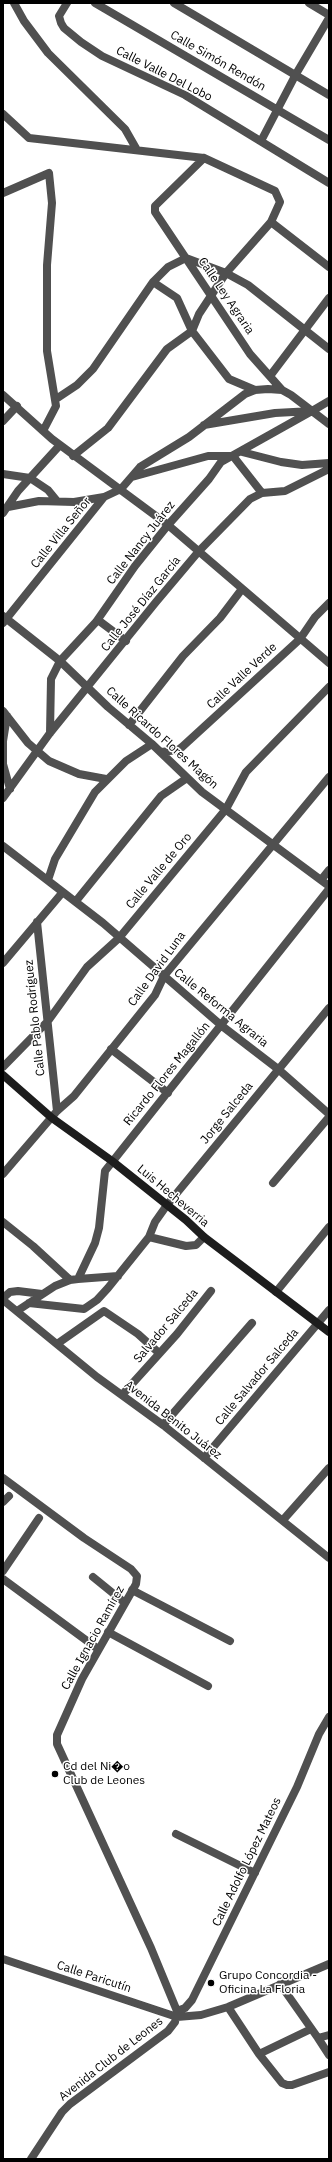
<!DOCTYPE html>
<html>
<head>
<meta charset="utf-8">
<style>
	body { margin:0 }
	#map { position:relative; width:332px; height:2162px; overflow:hidden; background:#fff; font-family:"IBM Plex Sans",sans-serif }
	canvas { display:block }
	.frame { position:absolute; inset:0; border:4px solid #000; pointer-events:none }
</style>
</head>
<body>
<div id="map">
<canvas width="332" height="2162"></canvas>
<div class="frame"></div>
</div>
<script>
const context = document.querySelector('canvas').getContext('2d');
context.lineJoin = 'round';
function toPath(rows) {
  const path = new Path2D();
  for (const r of rows) {
    path.moveTo(r[0], r[1]);
    for (let i = 2; i < r.length; i += 2) path.lineTo(r[i], r[i + 1]);
  }
  return path;
}
function strokePath(path, color, width, dash) {
  context.strokeStyle = color;
  context.lineWidth = width;
  context.lineCap = dash ? 'butt' : 'round';
  context.setLineDash(dash || []);
  context.stroke(path);
}
function label(font, color, halo, rows, align = 'center') {
  context.font = font + ' "IBM Plex Sans",sans-serif';
  context.lineWidth = 3;
  context.setLineDash([]);
  context.textBaseline = 'middle';
  context.strokeStyle = halo;
  context.fillStyle = color;
  for (const [text, x, y, turn = 0] of rows) {
    context.save();
    context.translate(x, y);
    context.rotate((+turn || 0) * Math.PI / 180);
    context.textAlign = isNaN(turn) ? turn : align;
    if (halo) context.strokeText(text, 0, 0);
    context.fillText(text, 0, 0);
    context.restore();
  }
}
const street = toPath([
	[14,3,24,21,48,53,125,129,137,150],
	[67,3,59,16,61,23,64,28,81,42,102,56,185,95,329,183],
	[95,3,329,140],
	[174,3,329,95],
	[309,3,329,15],
	[3,114,29,138,204,158,275,191,280,202,271,222,226,273,199,314,192,331,167,349,108,428,73,456],
	[261,141,296,74,329,18],
	[204,158,155,206,155,212,250,354,282,390],
	[3,193,49,173,52,203,47,265,47,351,56,406,43,431],
	[271,222,329,267],
	[153,282,177,298,192,331,229,379,255,390],
	[270,376,329,298],
	[3,395,52,439,168,525,329,663],
	[56,399,77,385,93,369,153,282,168,267,186,258,226,273,248,285,329,349],
	[3,421,17,406],
	[204,425,275,413,312,411,329,401],
	[242,452,281,462,302,465,329,463],
	[3,474,30,478,48,490,57,501],
	[132,477,208,456,233,456,262,493],
	[8,507,39,501,74,502,104,497],
	[3,513,18,491,60,445],
	[3,616,60,661,108,707,152,744,202,792,329,886],
	[98,620,126,641],
	[3,623,104,497,121,489,140,467,189,437,245,394,255,390,268,389,282,390,291,395,329,424],
	[3,711,28,743,49,761,79,774,106,779],
	[7,716,3,741,3,764,10,789],
	[129,725,183,656,220,618,242,589],
	[50,733,51,679,60,661,96,622,135,566,168,525,209,479,221,462,312,411],
	[161,752,178,750,182,747,300,639,315,617,329,603],
	[3,798,50,733,156,602,199,551,250,499,262,493,285,491,329,469],
	[3,846,103,923,222,1026,278,1069,329,1114],
	[48,880,55,859,95,792,126,761,152,744],
	[321,880,329,870],
	[76,901,161,796,187,778],
	[37,922,57,1111],
	[3,963,62,893],
	[111,1049,168,1093],
	[3,1067,48,1021,87,967,119,938,226,809,246,772,329,687],
	[3,1174,57,1111,74,1096,155,995,164,976,329,777],
	[273,1183,329,1117],
	[3,1222,33,1246,70,1280],
	[149,1237,186,1246,196,1245,204,1237],
	[78,1279,118,1276],
	[276,1292,329,1227],
	[3,1298,10,1292,18,1291,42,1294],
	[3,1300,97,1377,163,1425,329,1558],
	[29,1303,84,1309,97,1300,108,1288,149,1237,155,1222,167,1205,329,1008],
	[17,1311,55,1286,70,1280,78,1279,95,1243,99,1228,105,1171,329,889],
	[57,1344,104,1311,138,1334,159,1353],
	[122,1395,177,1334,211,1291],
	[163,1425,252,1323],
	[204,1458,329,1310],
	[3,1478,84,1538,131,1569,137,1576,136,1584,82,1679,57,1735,57,1744,151,1948,177,2011,175,2022,168,2031,70,2104,62,2112,31,2159],
	[3,1502,9,1496],
	[283,1520,329,1468],
	[3,1571,39,1518],
	[93,1577,125,1603],
	[3,1579,98,1649],
	[132,1590,230,1641],
	[108,1632,208,1686],
	[176,1834,255,1873],
	[3,1959,177,2017,201,2015,228,2007,329,1964],
	[280,1984,318,2038,329,2035],
	[228,2007,259,2054,311,2029],
	[177,2011,185,2008,192,2000,297,1787,319,1734,329,1717],
	[318,2038,329,2055],
	[259,2054,282,2083,287,2085,292,2085,329,2072]
]);
const secondary = toPath([
	[3,1075,52,1118,112,1161,186,1220,204,1237,329,1332]
]);
const markers = [
	[55,1774,4,"#000"],
	[211,1983,4,"#000"]
];
const streetNames = [
	["Calle Simón Rendón",218,61,30],
	["Calle Valle Del Lobo",164,74,27],
	["Calle Ley Agraria",226,296,56],
	["Calle Villa Señor",61,533,-51],
	["Calle Nancy Juárez",141,543,-52],
	["Calle José Díaz García",141,604,-51],
	["Calle Valle Verde",242,676,-43],
	["Calle Ricardo Flores Magón",162,738,42],
	["Calle Valle de Oro",159,871,-50],
	["Calle David Luna",157,969,-54],
	["Calle Reforma Agraria",221,1008,39],
	["Calle Pablo Rodríguez",35,1018,-96],
	["Ricardo Flores Magallón",167,1074,-51],
	["Jorge Salceda",227,1113,-51],
	["Luis Hecheverria",173,1196,40],
	["Salvador Salceda",166,1326,-50],
	["Calle Salvador Salceda",257,1377,-50],
	["Avenida Benito Juárez",173,1420,38],
	["Calle Ignacio Ramírez",93,1638,-61],
	["Calle Adolfo López Mateos",247,1862,-64],
	["Calle Paricutín",94,1977,18],
	["Avenida Club de Leones",111,2059,-38]
];
const poiNames = [
	["Cd del Ni�o",63,1767],
	["Club de Leones",63,1781],
	["Grupo Concordia -",219,1976],
	["Oficina La Floria",219,1990]
];
strokePath(street, '#505050', 8);
strokePath(secondary, '#1d1d1d', 8);
for (const [x, y, r, color] of markers) {
  const dot = new Path2D();
  dot.arc(x, y, r, 0, 2 * Math.PI);
  context.fillStyle = color;
  context.fill(dot);
  strokePath(dot, '#fff', 1.5);
}
label('12px', '#000', '#fff', streetNames);
label('12px', '#000', '#fff', poiNames, 'left');
</script>
</body>
</html>
